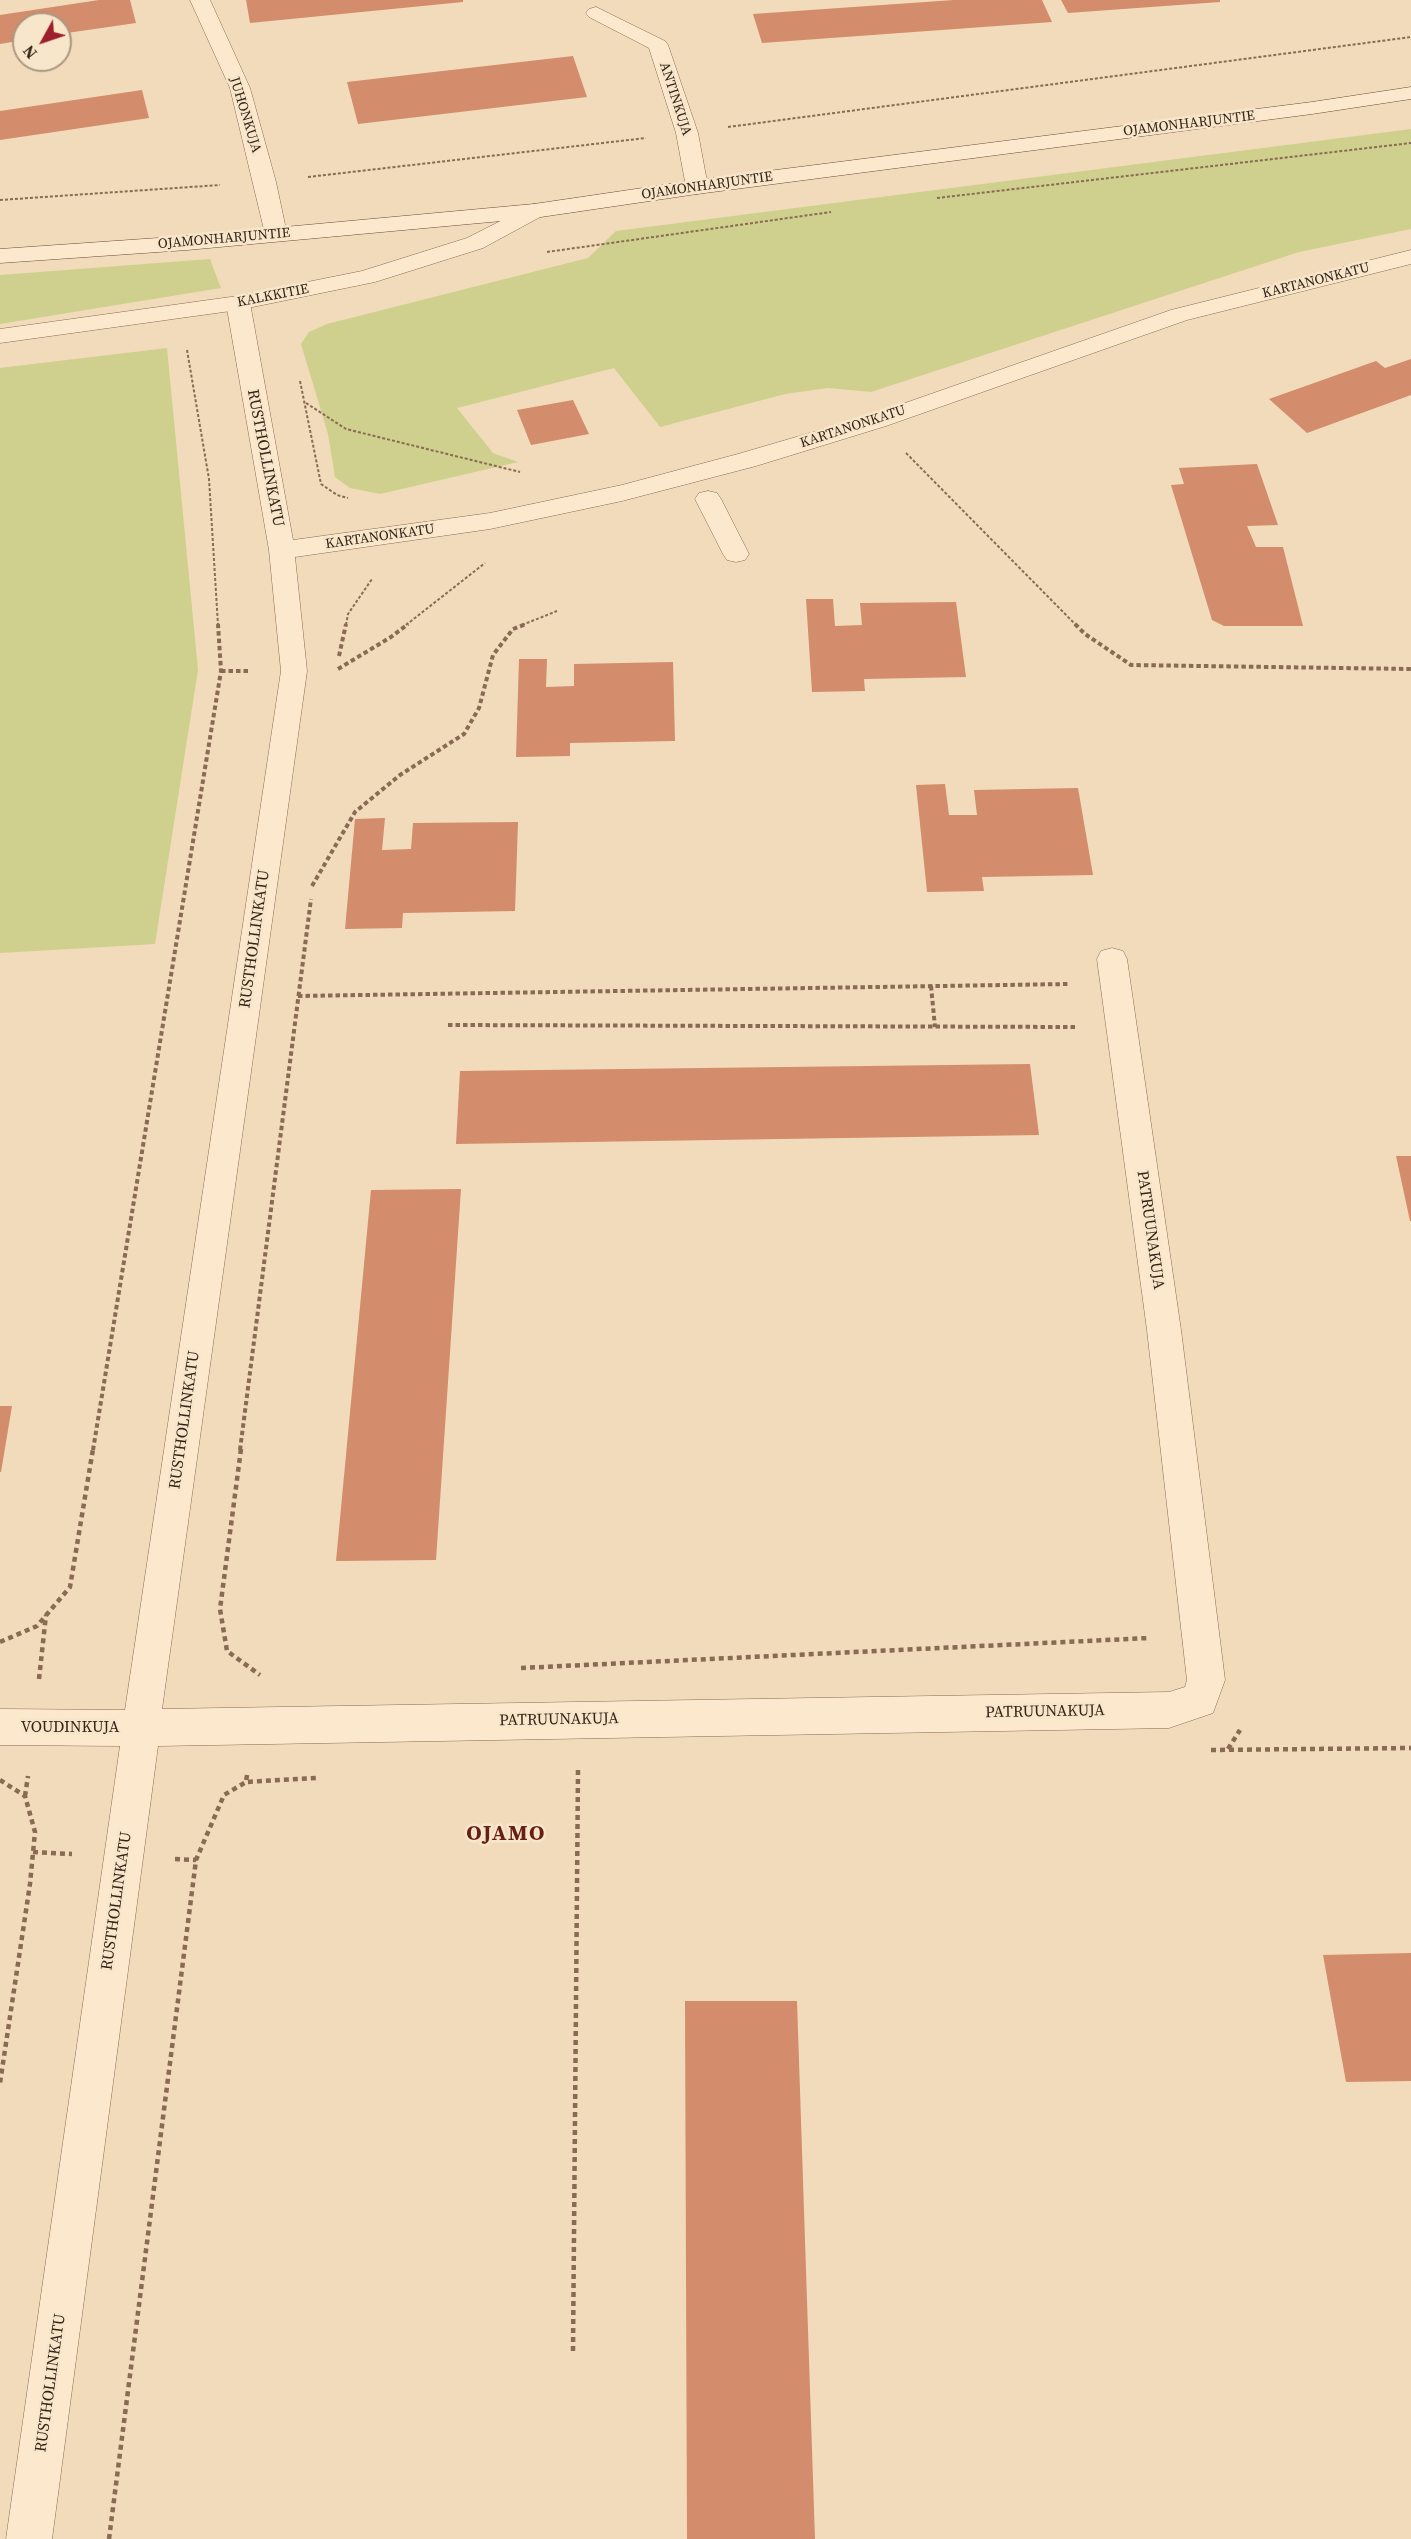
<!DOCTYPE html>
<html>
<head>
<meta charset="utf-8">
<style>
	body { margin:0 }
	#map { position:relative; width:1411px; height:2539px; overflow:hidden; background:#f1dbba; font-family:"Source Serif 4",serif }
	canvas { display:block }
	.north { position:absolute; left:12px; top:12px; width:60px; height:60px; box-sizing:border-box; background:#f8e6ca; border:2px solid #aa9883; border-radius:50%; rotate:230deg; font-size:16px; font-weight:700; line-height:24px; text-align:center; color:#362419 }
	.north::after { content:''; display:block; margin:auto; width:21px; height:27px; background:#9d1e2c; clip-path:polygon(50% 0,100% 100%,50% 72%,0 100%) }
</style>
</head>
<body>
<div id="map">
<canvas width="1411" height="2539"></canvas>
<div class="north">N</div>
</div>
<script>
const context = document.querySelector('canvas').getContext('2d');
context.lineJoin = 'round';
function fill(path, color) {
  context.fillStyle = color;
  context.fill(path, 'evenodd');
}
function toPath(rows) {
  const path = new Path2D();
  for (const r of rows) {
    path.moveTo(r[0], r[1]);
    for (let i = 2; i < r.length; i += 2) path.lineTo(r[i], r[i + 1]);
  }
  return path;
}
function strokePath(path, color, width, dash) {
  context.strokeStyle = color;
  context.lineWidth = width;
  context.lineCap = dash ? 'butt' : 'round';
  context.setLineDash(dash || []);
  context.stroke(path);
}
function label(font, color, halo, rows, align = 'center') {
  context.font = font + ' "Source Serif 4",serif';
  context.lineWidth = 5;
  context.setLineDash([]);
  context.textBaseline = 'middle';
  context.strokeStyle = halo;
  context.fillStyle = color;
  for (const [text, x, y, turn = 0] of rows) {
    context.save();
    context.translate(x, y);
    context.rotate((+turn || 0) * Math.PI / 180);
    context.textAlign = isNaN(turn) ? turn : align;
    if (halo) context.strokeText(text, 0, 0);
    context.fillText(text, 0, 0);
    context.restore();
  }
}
const green = toPath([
	[1411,129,1411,229,1299,252,871,392,828,388,785,394,660,427,614,368,457,408,493,453,518,462,380,494,350,488,335,477,328,434,301,344,309,332,327,324,588,258,616,231],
	[210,259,221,288,0,324,0,275],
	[167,348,198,670,155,944,0,953,0,368]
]);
const building = toPath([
	[99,0,130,0,136,23,60,34,60,24,24,24,24,40,0,44,0,15],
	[246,0,463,0,463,2,250,23],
	[954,0,1042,0,1052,22,762,43,753,14],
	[1061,0,1220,0,1220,2,1068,13],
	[573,56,587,97,358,124,347,82],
	[142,90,149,118,0,140,0,111],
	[1411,359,1411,395,1307,433,1269,399,1376,361,1385,368],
	[573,400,589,434,531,445,517,410],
	[1257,464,1278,525,1247,526,1256,547,1283,547,1303,626,1224,626,1212,620,1171,485,1184,484,1179,468],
	[806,599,833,599,835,626,862,625,860,603,956,602,966,677,864,679,865,691,812,692],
	[519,659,547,659,546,687,574,686,574,664,673,662,675,741,570,743,570,756,516,757],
	[945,784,949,815,977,815,974,790,1078,788,1093,875,982,877,984,891,927,892,916,785],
	[385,818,382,850,411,849,413,823,518,822,515,911,403,913,402,928,345,929,355,819],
	[1030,1064,1039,1135,456,1144,460,1071],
	[1396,1156,1411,1156,1411,1221,1410,1221],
	[461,1189,436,1560,336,1561,371,1190],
	[0,1406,12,1406,1,1472,0,1472],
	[1411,1953,1411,2081,1346,2082,1323,1955],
	[685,2001,797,2001,815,2539,687,2539]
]);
const pathFar2 = toPath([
	[728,127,1411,37],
	[308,177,646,138],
	[937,198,1411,143],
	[0,200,220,185],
	[547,252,831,212],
	[187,350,209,479,218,625],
	[300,381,321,484,337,495,348,498],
	[306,403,346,429,520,472],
	[906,453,1076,625],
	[346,625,348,614,372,579],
	[406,625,485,563],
	[522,625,557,611]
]);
const pathFar1 = toPath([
	[1075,624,1085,634,1131,665,1411,669],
	[339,656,346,624],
	[338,669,391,637,408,624],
	[221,671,250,671],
	[312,886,355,812,400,775,464,734,479,708,493,655,513,629,526,624],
	[931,986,935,1027],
	[298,996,1068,984],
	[448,1025,1075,1027],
	[93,1450,221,671,218,624],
	[240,1450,311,899]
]);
const path = toPath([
	[241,1449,220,1609,227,1651,260,1675],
	[0,1642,37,1626,70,1587,93,1449],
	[521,1668,1149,1638],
	[39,1679,46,1615],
	[1228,1749,1240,1730],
	[1211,1750,1411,1748],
	[247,1775,246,1782,316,1778],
	[0,1780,25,1796,35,1832,30,1884,0,2083],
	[25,1796,28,1776],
	[33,1852,72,1854],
	[175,1859,196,1860],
	[573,2351,578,1770],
	[109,2539,196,1860,224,1795,246,1782]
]);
const service = toPath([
	[190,0,210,0,250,88,276,182,287,234,284,239,276,241,268,239,265,234,230,88,190,0],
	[596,7,665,41,668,45,698,133,708,187,705,192,697,194,689,192,686,187,676,133,649,48,589,17,586,13,589,9,596,7],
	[708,491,717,493,721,499,749,554,745,560,736,562,727,560,723,554,695,499,699,493,708,491]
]);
const minor = toPath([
	[1411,250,1411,264,1187,320,886,426,756,466,622,501,490,529,295,557,307,671,162,1709,1169,1692,1185,1687,1187,1680,1147,1330,1097,959,1101,951,1112,948,1123,951,1127,959,1181,1330,1225,1680,1213,1713,1169,1728,158,1746,52,2539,6,2539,120,1746,0,1745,0,1709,125,1710,281,671,269,550,226,303,230,298,238,296,246,298,250,303,293,540,490,513,622,485,738,454,868,416,1171,310,1411,250]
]);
const tertiary = toPath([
	[534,204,542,206,545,211,542,216,483,248,375,282,238,310,0,343,0,329,238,296,362,271,467,238,534,204]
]);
const secondary = toPath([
	[1411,87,1411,99,1312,114,697,194,534,218,187,250,0,263,0,249,187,236,534,204,697,180,1312,102,1411,87]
]);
const farStreetnames = [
	["ANTINKUJA",675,99,72],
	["JUHONKUJA",245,115,73],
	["OJAMONHARJUNTIE",1189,124,-7],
	["OJAMONHARJUNTIE",707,186,-8],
	["OJAMONHARJUNTIE",224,239,-5],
	["KARTANONKATU",1316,281,-14],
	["KALKKITIE",273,296,-11],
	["KARTANONKATU",853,427,-18],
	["KARTANONKATU",380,537,-8]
];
const streetNames = [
	["RUSTHOLLINKATU",265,458,79],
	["RUSTHOLLINKATU",255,939,-82],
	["PATRUUNAKUJA",1150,1230,82],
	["RUSTHOLLINKATU",185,1420,-82],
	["PATRUUNAKUJA",1045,1712,-1],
	["PATRUUNAKUJA",559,1720,-1],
	["VOUDINKUJA",70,1728],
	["RUSTHOLLINKATU",117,1901,-82],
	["RUSTHOLLINKATU",51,2383,-82]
];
const districtNames = [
	["OJAMO",506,1834]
];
fill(green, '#cfd08d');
fill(building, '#d38c6c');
strokePath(service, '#896a53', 1);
strokePath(minor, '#896a53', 1);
strokePath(tertiary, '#896a53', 1);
strokePath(secondary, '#6a4b36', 1);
strokePath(pathFar2, '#896a53', 2, [3, 2]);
strokePath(pathFar1, '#896a53', 4, [4.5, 3]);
strokePath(path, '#896a53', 4.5, [5, 4]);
fill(service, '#fce9cd');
fill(minor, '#fce9cd');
fill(tertiary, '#fce9cd');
fill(secondary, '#fce9cd');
label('14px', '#362419', '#f8e6ca', farStreetnames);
label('16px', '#362419', '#f8e6ca', streetNames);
context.letterSpacing = '1.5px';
label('bold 22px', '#671e15', '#f8e6ca', districtNames);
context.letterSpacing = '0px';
</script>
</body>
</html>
